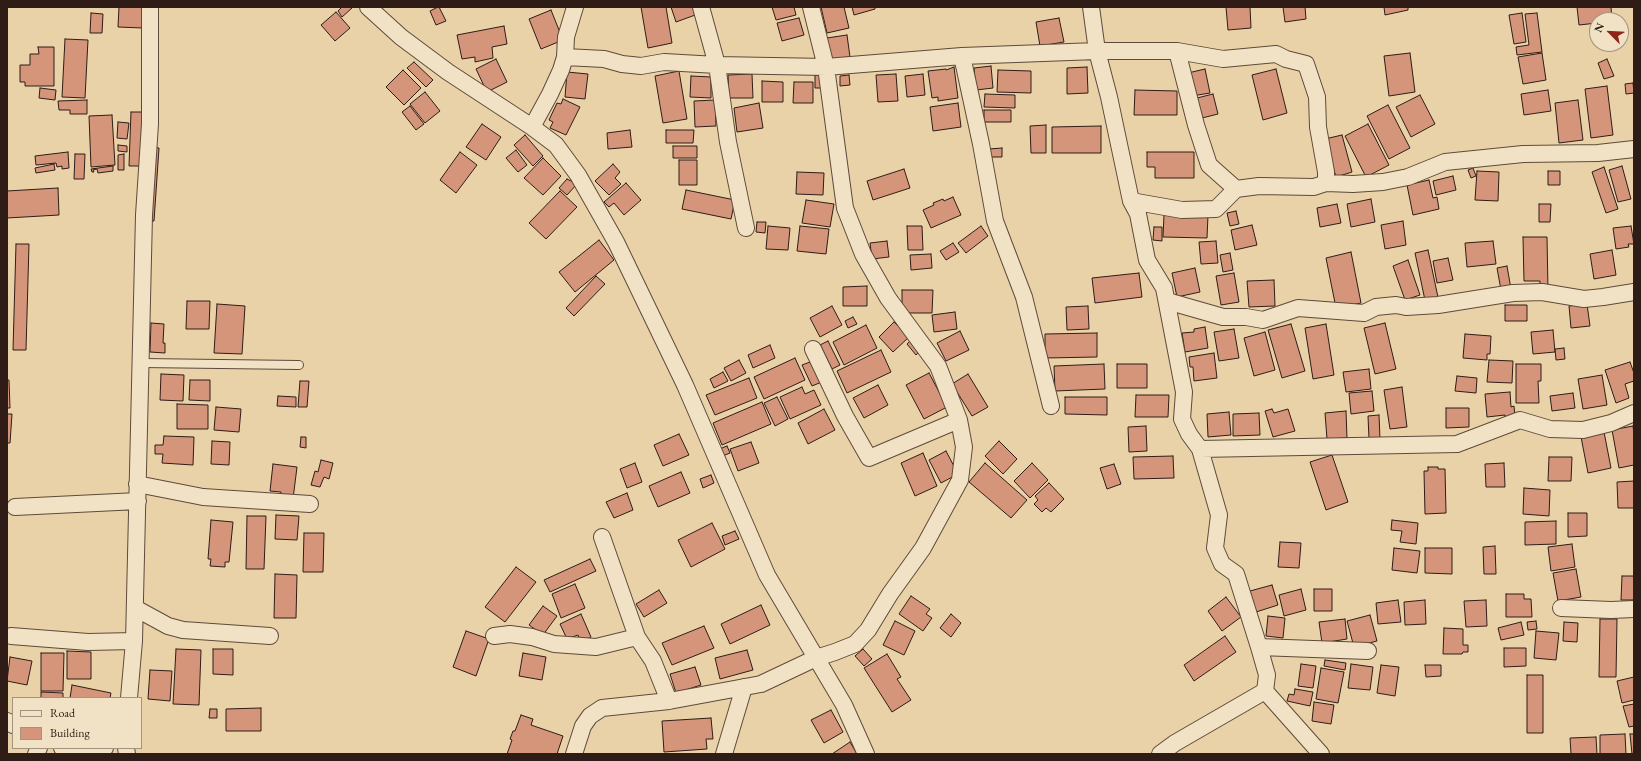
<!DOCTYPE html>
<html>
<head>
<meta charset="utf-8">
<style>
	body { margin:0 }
	#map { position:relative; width:1641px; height:761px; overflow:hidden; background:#ead2a8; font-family:"EB Garamond",serif }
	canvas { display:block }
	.frame { position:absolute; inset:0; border:8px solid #2f1c16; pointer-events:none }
	.legend { position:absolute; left:12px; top:697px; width:130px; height:52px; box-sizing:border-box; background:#f1e2c6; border:1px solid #a39380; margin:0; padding:5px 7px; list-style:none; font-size:12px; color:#2f1c16 }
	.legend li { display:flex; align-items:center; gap:8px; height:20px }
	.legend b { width:20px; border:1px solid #a39380 }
	.north { position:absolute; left:1589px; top:12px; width:40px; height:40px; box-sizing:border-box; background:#f1e2c6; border:1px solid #a39380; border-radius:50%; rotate:294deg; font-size:11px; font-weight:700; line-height:16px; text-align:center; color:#2f1c16 }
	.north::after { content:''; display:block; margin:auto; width:14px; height:18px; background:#8f2418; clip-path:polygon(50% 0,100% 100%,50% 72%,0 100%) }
</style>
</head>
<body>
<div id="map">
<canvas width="1641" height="761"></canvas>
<div class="frame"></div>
<ul class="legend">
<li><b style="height:5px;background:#f1e2c6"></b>Road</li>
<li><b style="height:11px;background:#d4957b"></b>Building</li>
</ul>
<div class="north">N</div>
</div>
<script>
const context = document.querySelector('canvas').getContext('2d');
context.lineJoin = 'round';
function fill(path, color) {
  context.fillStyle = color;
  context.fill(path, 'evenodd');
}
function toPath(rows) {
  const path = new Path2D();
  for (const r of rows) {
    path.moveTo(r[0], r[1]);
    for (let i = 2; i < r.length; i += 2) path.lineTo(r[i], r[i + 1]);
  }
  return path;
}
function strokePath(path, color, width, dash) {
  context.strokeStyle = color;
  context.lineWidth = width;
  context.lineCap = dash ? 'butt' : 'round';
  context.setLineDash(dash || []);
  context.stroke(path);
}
const building = toPath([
	[119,7,144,7,143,28,118,27,119,7],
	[342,7,351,7,352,8,342,17,338,11,342,7],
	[438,7,439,7,446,21,436,25,430,11,438,7],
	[641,7,666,7,672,43,648,48,641,7],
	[671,7,695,7,698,14,676,22,671,7],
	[772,7,794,7,796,15,776,20,772,7],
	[821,7,844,7,849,28,827,33,821,7],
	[852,7,875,7,875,9,854,15,852,7],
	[1226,7,1250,7,1251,28,1228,30,1226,7],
	[1283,7,1305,7,1306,19,1285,22,1283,7],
	[1384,7,1408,7,1408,10,1385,15,1384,7],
	[1577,7,1611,7,1612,20,1597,20,1597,23,1579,25,1577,7],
	[551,10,563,40,541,49,529,19,551,10],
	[336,12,350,28,335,41,321,25,336,12],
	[91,13,103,14,102,33,90,33,91,13],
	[1522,13,1526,42,1514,44,1509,15,1522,13],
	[1537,13,1542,52,1517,55,1516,47,1529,45,1525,14,1537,13],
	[799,18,804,35,782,41,777,23,799,18],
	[1059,18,1064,42,1040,46,1036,22,1059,18],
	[504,26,507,44,492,47,493,58,475,62,475,57,462,59,457,35,504,26],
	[847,35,850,57,830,59,827,38,847,35],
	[65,39,88,40,85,98,62,97,65,39],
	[38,47,54,47,54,86,25,86,25,82,20,82,20,65,30,65,30,54,39,54,38,47],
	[1410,53,1415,92,1389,96,1384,56,1410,53],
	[1542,53,1546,80,1523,84,1518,57,1542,53],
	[496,59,507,82,487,92,476,69,496,59],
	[1607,59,1614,76,1604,79,1598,63,1607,59],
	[414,62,433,80,426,87,407,68,414,62],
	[991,66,993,88,976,90,974,68,991,66],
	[954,67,958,98,938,101,938,97,932,98,928,71,946,69,946,70,954,67],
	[1087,67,1088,93,1067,94,1067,68,1087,67],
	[1205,69,1210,93,1192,96,1188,73,1205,69],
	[1276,69,1287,113,1263,120,1252,75,1276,69],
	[403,70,421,88,404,105,386,87,403,70],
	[998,70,1031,71,1031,93,997,92,998,70],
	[679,71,687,119,663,123,655,76,679,71],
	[567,72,588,74,585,99,565,97,567,72],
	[752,74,753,98,729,98,728,75,752,74],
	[896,74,898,101,878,102,876,75,896,74],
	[923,74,925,95,907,97,905,76,923,74],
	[815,75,822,75,822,88,815,88,815,75],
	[849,75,850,85,840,86,840,76,849,75],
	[691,76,711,77,711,98,690,97,691,76],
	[762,81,783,82,783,102,762,102,762,81],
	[794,82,813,82,813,103,793,103,794,82],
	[1633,83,1634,93,1626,94,1625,84,1633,83],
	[1607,86,1613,135,1591,138,1585,89,1607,86],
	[40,88,56,90,55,100,39,98,40,88],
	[1135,90,1177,91,1177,115,1134,115,1135,90],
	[1548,90,1551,111,1524,115,1521,94,1548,90],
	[425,92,440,111,425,123,410,104,425,92],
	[985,94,1015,95,1015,108,984,107,985,94],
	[1213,94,1218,114,1198,119,1193,99,1213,94],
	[1420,95,1435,124,1411,137,1396,107,1420,95],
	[563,99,580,107,566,135,550,128,553,122,549,120,557,103,561,104,563,99],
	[87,100,87,114,70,114,70,110,59,110,58,101,87,100],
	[715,100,716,126,695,127,694,101,715,100],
	[1578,100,1583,140,1559,143,1555,103,1578,100],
	[759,103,763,128,737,132,734,108,759,103],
	[958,103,961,127,933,131,930,107,958,103],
	[1388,105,1410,148,1389,159,1367,116,1388,105],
	[410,106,424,124,416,130,402,112,410,106],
	[984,110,1011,110,1011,122,984,122,984,110],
	[131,112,146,112,144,166,129,166,131,112],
	[112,115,115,165,91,167,89,116,112,115],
	[118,122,129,123,127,139,117,138,118,122],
	[482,124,501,137,486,160,466,147,482,124],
	[1368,124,1389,165,1366,177,1345,136,1368,124],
	[1046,125,1046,153,1031,153,1030,126,1046,125],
	[1101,126,1101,153,1052,153,1052,127,1101,126],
	[630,130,632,147,608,149,607,133,630,130],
	[666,130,694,130,693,143,666,143,666,130],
	[525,135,543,156,533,166,514,145,525,135],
	[1342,135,1352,172,1336,177,1325,139,1342,135],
	[118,145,127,146,127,152,118,151,118,145],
	[673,146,697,146,697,158,673,158,673,146],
	[151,147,159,148,154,221,147,221,151,147],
	[1002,148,1002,157,990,157,989,149,1002,148],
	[516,150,527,165,518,172,506,158,516,150],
	[68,152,69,168,62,169,62,166,57,167,56,163,36,165,35,156,68,152],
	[460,152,477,165,456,193,440,180,460,152],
	[1147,152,1194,152,1194,178,1155,178,1155,167,1147,167,1147,152],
	[75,154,85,154,84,179,74,179,75,154],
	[124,154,124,170,118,170,118,155,124,154],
	[543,158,561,176,543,195,524,178,543,158],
	[679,160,697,160,697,185,679,185,679,160],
	[54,164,55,170,36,173,35,168,54,164],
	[613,164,620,172,615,178,621,184,609,195,595,181,613,164],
	[113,166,113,171,98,173,97,169,93,170,94,172,92,172,91,169,113,166],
	[1622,166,1631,199,1618,202,1609,170,1622,166],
	[1604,167,1618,209,1606,213,1592,172,1604,167],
	[1473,168,1476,176,1471,178,1468,170,1473,168],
	[904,169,910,188,873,200,867,181,904,169],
	[1477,171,1499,172,1498,201,1475,200,1477,171],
	[1548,171,1560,171,1560,185,1548,185,1548,171],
	[797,172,824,173,823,195,796,194,797,172],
	[1453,176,1456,190,1436,195,1433,181,1453,176],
	[567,179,577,184,567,195,559,188,567,179],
	[1429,180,1433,198,1437,197,1439,209,1413,215,1407,185,1429,180],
	[626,183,641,200,624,215,614,203,609,207,604,202,626,183],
	[58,188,59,215,7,218,7,191,58,188],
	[686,190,735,200,731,219,682,209,686,190],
	[560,191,577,207,546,239,529,223,560,191],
	[953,197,961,215,931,228,923,210,934,205,933,203,943,199,944,201,953,197],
	[1371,199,1375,222,1351,227,1347,204,1371,199],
	[806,200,834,204,830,227,802,223,806,200],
	[1337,204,1341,223,1320,227,1317,208,1337,204],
	[1539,204,1551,204,1550,222,1539,222,1539,204],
	[1236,211,1239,224,1230,226,1227,213,1236,211],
	[1164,215,1208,215,1207,238,1163,237,1164,215],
	[1403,221,1406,245,1385,249,1381,225,1403,221],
	[757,222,766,222,765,233,756,232,757,222],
	[1252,225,1257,245,1235,250,1231,230,1252,225],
	[768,226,790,228,788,250,766,249,768,226],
	[800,226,829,229,826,254,797,251,800,226],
	[907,226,922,226,923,250,908,250,907,226],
	[981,226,988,236,966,253,958,243,981,226],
	[1631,226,1634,244,1628,244,1629,247,1616,249,1613,228,1631,226],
	[1154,227,1162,227,1162,241,1153,240,1154,227],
	[1523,237,1547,237,1548,290,1540,290,1540,281,1524,281,1523,237],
	[599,240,614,260,575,292,559,272,599,240],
	[887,241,889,257,872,259,870,243,887,241],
	[1216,241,1218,263,1201,264,1199,242,1216,241],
	[1493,241,1496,264,1467,267,1465,243,1493,241],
	[953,243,959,252,946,260,940,251,953,243],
	[16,244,29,244,26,350,13,350,16,244],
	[1428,250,1439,302,1426,305,1415,253,1428,250],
	[1612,250,1616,275,1594,279,1590,254,1612,250],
	[1351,252,1361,303,1336,308,1326,258,1351,252],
	[1230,253,1233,270,1223,272,1220,255,1230,253],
	[931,254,932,268,911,270,910,255,931,254],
	[1448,258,1453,280,1437,283,1433,261,1448,258],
	[1408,260,1420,295,1405,300,1393,266,1408,260],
	[1507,266,1511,289,1501,290,1497,268,1507,266],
	[1195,268,1200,292,1177,297,1172,273,1195,268],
	[1139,273,1142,297,1095,303,1092,278,1139,273],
	[1234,273,1239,302,1221,305,1216,276,1234,273],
	[596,276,605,284,574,316,566,308,596,276],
	[1274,280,1275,306,1249,307,1247,281,1274,280],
	[867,286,867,306,843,306,843,287,867,286],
	[902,290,933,290,932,313,902,313,902,290],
	[187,301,210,301,209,329,186,329,187,301],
	[217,304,245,306,242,354,214,353,217,304],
	[1587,304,1590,326,1571,328,1569,306,1587,304],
	[1505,305,1527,305,1527,321,1505,321,1505,305],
	[832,306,842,325,820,337,810,318,832,306],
	[1088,306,1089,329,1067,330,1066,307,1088,306],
	[955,312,957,329,934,332,932,315,955,312],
	[853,317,857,324,848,328,845,321,853,317],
	[894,322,909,337,893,352,879,337,894,322],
	[151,323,164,324,163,343,165,343,165,353,150,352,151,323],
	[1385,323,1396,369,1375,374,1364,328,1385,323],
	[1291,324,1305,371,1282,378,1268,330,1291,324],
	[1326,324,1334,375,1313,379,1305,328,1326,324],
	[866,325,877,348,844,365,833,342,866,325],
	[1205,327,1208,348,1185,352,1182,333,1194,332,1194,329,1205,327],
	[1234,329,1239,358,1219,361,1214,332,1234,329],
	[1553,330,1555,352,1533,354,1531,332,1553,330],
	[960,331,969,350,946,361,937,343,960,331],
	[1265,332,1275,370,1254,376,1244,338,1265,332],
	[1097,333,1097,357,1045,358,1045,334,1097,333],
	[1465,334,1491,336,1490,354,1487,354,1487,360,1463,358,1465,334],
	[913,338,922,349,916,355,907,344,913,338],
	[828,341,840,365,832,369,820,345,828,341],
	[770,345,775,358,753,368,748,355,770,345],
	[1564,348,1565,359,1556,360,1555,349,1564,348],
	[881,350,891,372,847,393,837,371,881,350],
	[1214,353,1217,378,1194,381,1193,367,1190,367,1189,357,1214,353],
	[795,358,805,380,764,399,754,377,795,358],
	[739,360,746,373,731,381,724,368,739,360],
	[1489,360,1513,361,1512,383,1487,382,1489,360],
	[810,362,812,366,816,364,824,381,812,386,802,365,810,362],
	[1630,362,1634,373,1634,381,1625,384,1629,398,1616,403,1605,370,1630,362],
	[1104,364,1105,389,1055,391,1054,366,1104,364],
	[1117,364,1147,364,1147,388,1117,388,1117,364],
	[1516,364,1541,364,1541,381,1538,381,1539,403,1516,403,1516,364],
	[1369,369,1371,389,1346,392,1343,372,1369,369],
	[723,372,728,381,714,388,710,379,723,372],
	[929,373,947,407,924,419,906,385,929,373],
	[161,374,184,375,183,401,160,400,161,374],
	[968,374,988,407,972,416,952,384,968,374],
	[1602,375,1607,405,1583,409,1578,379,1602,375],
	[1457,376,1477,378,1476,393,1455,391,1457,376],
	[749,378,757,398,715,415,706,395,749,378],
	[7,380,9,380,10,408,7,408,7,380],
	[190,380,210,380,210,401,189,400,190,380],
	[300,381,309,381,307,407,298,407,300,381],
	[878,385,888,405,864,418,853,398,878,385],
	[802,387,805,394,814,390,821,405,790,419,780,397,802,387],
	[1402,387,1407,427,1390,429,1384,390,1402,387],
	[1372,391,1374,411,1351,414,1349,393,1372,391],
	[1510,392,1511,407,1514,406,1515,417,1505,418,1505,415,1487,417,1485,394,1510,392],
	[1573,393,1575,408,1552,411,1550,396,1573,393],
	[1136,395,1169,395,1168,417,1135,417,1136,395],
	[278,396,296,397,296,407,277,406,278,396],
	[777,397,788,419,775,426,764,403,777,397],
	[1065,397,1107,397,1107,415,1065,414,1065,397],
	[762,402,771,424,722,445,713,423,762,402],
	[177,404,208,405,208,429,177,429,177,404],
	[216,407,241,409,239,432,214,430,216,407],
	[1446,408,1469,408,1469,427,1446,428,1446,408],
	[824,409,835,430,808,444,798,423,824,409],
	[1272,409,1274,413,1288,409,1295,431,1273,437,1265,411,1272,409],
	[1346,411,1347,438,1327,439,1325,413,1346,411],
	[1229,412,1231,435,1208,437,1207,414,1229,412],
	[1259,413,1260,435,1233,436,1233,414,1259,413],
	[7,414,12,414,10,443,7,443,7,414],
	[1379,415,1380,439,1369,439,1368,416,1379,415],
	[1146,426,1147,451,1129,452,1128,427,1146,426],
	[1633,426,1634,434,1634,465,1619,468,1612,430,1633,426],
	[1604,432,1611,468,1588,473,1581,437,1604,432],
	[679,434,689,455,663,466,654,445,679,434],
	[164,436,194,437,193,465,162,463,163,454,155,454,155,445,163,445,164,436],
	[301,437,306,437,306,448,300,447,301,437],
	[212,441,230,442,229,465,211,464,212,441],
	[999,441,1017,459,1003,474,985,456,999,441],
	[751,442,759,463,738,471,730,449,751,442],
	[727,446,730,453,720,457,717,450,727,446],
	[946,451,958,474,941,483,929,460,946,451],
	[923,453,937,486,915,496,901,463,923,453],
	[1332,455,1348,502,1326,510,1310,462,1332,455],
	[1173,456,1174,478,1134,479,1133,457,1173,456],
	[1549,457,1572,457,1571,481,1548,481,1549,457],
	[321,460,333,463,329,479,324,477,320,487,311,485,315,471,318,472,321,460],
	[635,463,642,482,627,488,620,469,635,463],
	[985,463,1027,500,1011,518,969,482,985,463],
	[1032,463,1048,480,1030,498,1014,481,1032,463],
	[1504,463,1505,487,1486,487,1485,464,1504,463],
	[273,464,297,467,293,499,280,497,281,492,270,491,273,464],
	[1114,464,1121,484,1107,489,1100,468,1114,464],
	[1428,467,1438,467,1438,469,1445,469,1446,513,1425,514,1424,471,1428,471,1428,467],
	[681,472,690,493,658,507,649,486,681,472],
	[711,475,714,483,703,488,700,479,711,475],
	[1634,481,1634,508,1618,508,1617,482,1634,481],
	[1049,483,1064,499,1051,512,1046,508,1042,512,1034,504,1038,500,1035,496,1049,483],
	[1524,488,1550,490,1549,516,1523,514,1524,488],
	[627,493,633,510,614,518,606,502,627,493],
	[1568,513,1587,513,1587,536,1568,537,1568,513],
	[276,515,299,516,297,540,275,539,276,515],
	[247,516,266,516,264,569,246,569,247,516],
	[211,520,233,522,229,562,225,562,225,567,210,566,211,559,208,559,211,520],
	[1392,520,1418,523,1416,544,1400,542,1402,531,1391,530,1392,520],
	[1556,521,1556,544,1525,545,1525,522,1556,521],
	[712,523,725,549,691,567,678,540,712,523],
	[735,531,739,539,725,545,722,536,735,531],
	[304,533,324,533,323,572,303,572,304,533],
	[1280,542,1301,543,1299,568,1278,567,1280,542],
	[1572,544,1575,567,1551,571,1548,547,1572,544],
	[1495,546,1496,574,1484,574,1483,547,1495,546],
	[1394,548,1420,551,1417,573,1392,570,1394,548],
	[1425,548,1452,548,1452,574,1425,573,1425,548],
	[590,559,596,571,550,592,544,580,590,559],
	[516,567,536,582,505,622,485,607,516,567],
	[1576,569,1581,597,1558,601,1553,573,1576,569],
	[275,574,297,575,296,618,274,618,275,574],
	[1622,576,1634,576,1634,600,1621,600,1622,576],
	[575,584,585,608,561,618,552,594,575,584],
	[1272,585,1278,605,1256,612,1250,591,1272,585],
	[1301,589,1306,610,1284,616,1279,595,1301,589],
	[1314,589,1332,589,1332,611,1314,611,1314,589],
	[659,590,667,603,644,617,636,604,659,590],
	[1506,594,1524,594,1524,599,1531,599,1532,617,1506,617,1506,594],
	[911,596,930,609,926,614,932,618,923,631,899,614,911,596],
	[1226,597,1241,617,1222,631,1208,611,1226,597],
	[1398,600,1401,622,1378,624,1376,603,1398,600],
	[1425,600,1426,624,1405,625,1404,602,1425,600],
	[1486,600,1487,626,1466,627,1464,601,1486,600],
	[761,605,770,625,730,644,721,624,761,605],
	[543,606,557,616,543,635,529,625,543,606],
	[581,614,591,637,581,642,578,635,567,639,560,624,581,614],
	[951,614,961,623,951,637,940,628,951,614],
	[1370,615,1377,641,1354,647,1347,621,1370,615],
	[1268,616,1285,618,1283,638,1266,636,1268,616],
	[1345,619,1347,639,1322,643,1319,622,1345,619],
	[1600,619,1617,619,1616,677,1599,677,1600,619],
	[895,621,915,631,904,655,883,645,895,621],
	[1536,621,1537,629,1528,630,1527,622,1536,621],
	[1521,622,1524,635,1501,640,1498,628,1521,622],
	[1564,622,1578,623,1577,642,1563,641,1564,622],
	[704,626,714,648,672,665,662,643,704,626],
	[1444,628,1463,629,1463,645,1468,645,1468,652,1463,652,1462,654,1443,654,1444,628],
	[466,631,489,639,476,676,453,667,466,631],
	[1536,631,1559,633,1556,660,1534,658,1536,631],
	[1225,636,1236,652,1194,681,1184,665,1225,636],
	[1504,648,1526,648,1526,666,1504,667,1504,648],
	[176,649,201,650,199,705,173,704,176,649],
	[213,649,233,649,233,675,213,674,213,649],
	[863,649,872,659,864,666,855,656,863,649],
	[747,650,753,670,720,679,715,658,747,650],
	[67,651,91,652,91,679,67,679,67,651],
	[41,653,64,653,63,691,41,691,41,653],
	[523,653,546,657,542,680,519,676,523,653],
	[887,654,901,677,897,679,911,700,892,712,864,668,887,654],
	[10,657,32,661,27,685,7,681,10,657],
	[1325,660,1346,663,1345,670,1324,666,1325,660],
	[1301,664,1316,666,1313,688,1298,686,1301,664],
	[1351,664,1373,667,1370,690,1348,688,1351,664],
	[1381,665,1399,667,1395,696,1377,693,1381,665],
	[1425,665,1441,665,1441,676,1426,677,1425,665],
	[695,667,701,685,676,693,670,674,695,667],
	[1321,668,1344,672,1338,703,1316,699,1321,668],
	[150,670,172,671,170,701,148,699,150,670],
	[1527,675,1543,675,1543,733,1527,733,1527,675],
	[1634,677,1634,700,1622,703,1617,681,1634,677],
	[72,685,111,693,110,698,70,698,72,685],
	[1295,689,1313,692,1310,706,1287,701,1289,694,1294,695,1295,689],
	[41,692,63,693,63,698,41,698,41,692],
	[1314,702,1334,705,1331,724,1312,721,1314,702],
	[1634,704,1634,726,1629,727,1623,706,1634,704],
	[261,708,261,731,226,731,226,709,261,708],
	[210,709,217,709,217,718,209,718,210,709],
	[831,710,843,732,824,743,811,720,831,710],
	[521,715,533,719,531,725,563,736,557,754,507,754,512,740,510,739,513,731,515,731,521,715],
	[711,718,713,739,706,739,707,749,664,752,662,721,711,718],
	[1625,734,1626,754,1600,754,1600,735,1625,734],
	[1630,734,1634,734,1634,754,1632,754,1630,734],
	[1596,737,1597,754,1571,754,1570,738,1596,737],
	[850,742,857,754,832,754,850,742]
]);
const service = toPath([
	[142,363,299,365]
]);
const minor = toPath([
	[368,7,401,37,448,72,532,127,556,145,578,175,616,242,685,385,767,575,844,705,866,754],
	[701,7,717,65,728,142,746,228],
	[811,7,826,67,845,208,863,254,888,298,938,366,959,420,869,458,845,416,813,349],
	[1091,7,1097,51,1109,97,1131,201,1138,214,1147,260,1164,288,1184,392,1182,419,1189,434,1200,449,1219,515,1215,548,1222,564,1236,574,1259,647,1368,651],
	[1177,51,1196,125,1209,165,1236,189],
	[962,56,981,144,995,221,1024,297,1051,406],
	[565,57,604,59,622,64,641,66,664,62,717,65,826,67,962,56,1097,51,1177,51,1223,59,1276,54,1286,59,1306,64,1317,97,1318,127,1326,172,1326,183],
	[532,127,550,94,561,70,565,57,566,37,575,7],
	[1131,201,1182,210,1216,209,1236,189,1259,186,1314,187,1326,183,1353,184,1383,182,1408,177,1445,162,1523,154,1598,153,1634,149],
	[1167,301,1223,317,1246,317,1263,320,1298,308,1364,313,1376,307,1396,305,1406,307,1438,305,1513,293,1542,292,1584,299,1603,297,1634,292],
	[1200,449,1457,444,1520,420,1550,429,1583,430,1611,423,1634,413],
	[137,484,203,497,310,504],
	[15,507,138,501],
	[602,537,637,637,653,661,669,701],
	[135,608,168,626,183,630,270,636],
	[1561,608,1611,610,1634,609],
	[11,636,88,642,134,641],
	[494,636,510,634,532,637,554,644,596,647,637,637],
	[1265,691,1321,754],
	[129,698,134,641,144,215,150,124,150,7],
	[7,721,13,725],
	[62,748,96,754,105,748],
	[126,748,127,754],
	[36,754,39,748],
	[574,754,583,726,590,716,602,708,669,701,761,684,816,658,835,652,855,644,868,630,890,594,923,548,960,480,964,447,959,420],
	[724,754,744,687],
	[1160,754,1175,743,1265,691,1267,675,1259,647]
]);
fill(building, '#d4957b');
strokePath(building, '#2f1c16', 1);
strokePath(service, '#5e4a3a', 10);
strokePath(minor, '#5e4a3a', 18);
strokePath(service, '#f1e2c6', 8);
strokePath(minor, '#f1e2c6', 16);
</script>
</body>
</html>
